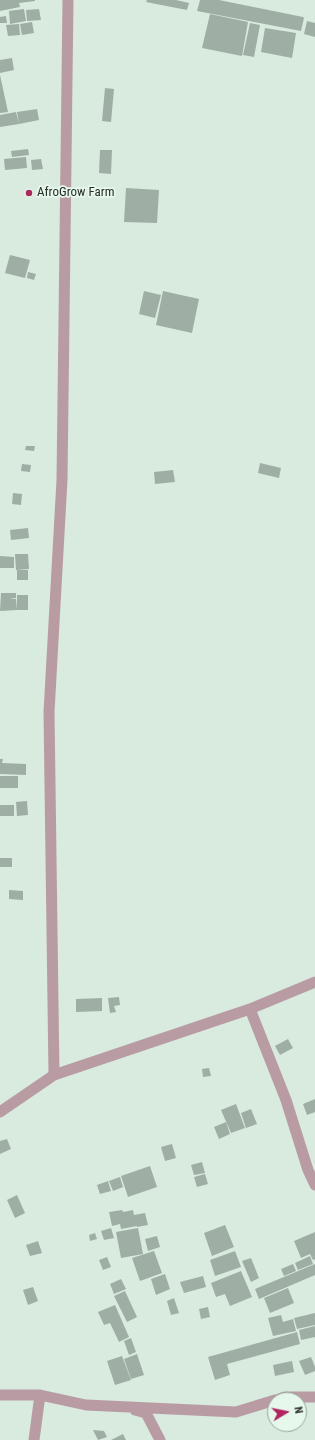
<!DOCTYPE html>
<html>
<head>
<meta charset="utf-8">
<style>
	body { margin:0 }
	#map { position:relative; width:315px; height:1440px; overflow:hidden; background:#d9eadf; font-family:"Roboto Condensed",sans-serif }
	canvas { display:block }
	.north { position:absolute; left:267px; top:1392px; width:40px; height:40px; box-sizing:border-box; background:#e6f7ec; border:1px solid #9aa79e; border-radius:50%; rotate:80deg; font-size:11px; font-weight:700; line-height:16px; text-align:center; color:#282e2a }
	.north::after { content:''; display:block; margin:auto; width:14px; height:18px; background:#b1245e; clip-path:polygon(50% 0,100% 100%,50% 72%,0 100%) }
</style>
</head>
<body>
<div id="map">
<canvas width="315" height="1440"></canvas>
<div class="north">N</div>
</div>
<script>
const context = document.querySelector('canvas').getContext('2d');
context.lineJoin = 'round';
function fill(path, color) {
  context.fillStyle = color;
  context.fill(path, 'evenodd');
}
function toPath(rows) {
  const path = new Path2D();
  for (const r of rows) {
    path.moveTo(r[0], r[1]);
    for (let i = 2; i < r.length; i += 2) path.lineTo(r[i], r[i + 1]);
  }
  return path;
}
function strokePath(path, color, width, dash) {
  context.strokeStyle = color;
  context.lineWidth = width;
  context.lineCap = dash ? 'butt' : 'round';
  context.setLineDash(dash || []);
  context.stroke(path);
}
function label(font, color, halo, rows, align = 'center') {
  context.font = font + ' "Roboto Condensed",sans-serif';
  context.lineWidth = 3.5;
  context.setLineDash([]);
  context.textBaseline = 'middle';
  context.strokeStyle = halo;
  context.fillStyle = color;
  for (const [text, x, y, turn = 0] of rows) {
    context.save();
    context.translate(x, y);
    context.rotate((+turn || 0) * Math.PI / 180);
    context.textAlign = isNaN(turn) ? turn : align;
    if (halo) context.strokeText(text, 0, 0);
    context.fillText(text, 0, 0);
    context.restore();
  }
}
const building = toPath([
	[0,0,35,0,35,1,19,3,20,7,0,11],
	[147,0,176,0,189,3,187,10,146,2],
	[200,0,219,0,303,17,304,18,301,31,249,21,249,20,249,21,197,11],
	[24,9,26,21,10,24,9,11],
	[39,9,41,20,27,21,26,10],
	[210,14,248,22,242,56,202,48],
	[6,16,7,23,0,23,0,17],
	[307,21,315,23,315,37,304,34],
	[32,22,34,33,22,35,20,24],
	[250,23,260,25,254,57,243,55],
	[19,24,20,35,8,36,6,25],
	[265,28,296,33,292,58,261,52],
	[12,58,14,70,0,73,0,60],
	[0,75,8,112,0,113],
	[105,88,114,89,111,122,102,121],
	[37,109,39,120,19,124,17,112],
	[16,112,19,124,0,127,0,115],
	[28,149,29,155,12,157,11,151],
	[100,150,112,150,111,174,99,173],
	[26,157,27,168,5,170,4,159],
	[41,159,43,169,32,170,31,160],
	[126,188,159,190,157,223,124,222],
	[10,255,30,260,25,278,5,273],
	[28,272,36,274,34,280,27,278],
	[144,291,161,295,155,318,139,314],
	[163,291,199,299,192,333,156,325],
	[26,446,35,446,34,451,25,450],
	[260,463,281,468,279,478,258,473],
	[22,464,31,465,30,472,21,471],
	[173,470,175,482,155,484,154,472],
	[13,493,22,494,21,505,12,504],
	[28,528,29,538,11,540,10,530],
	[15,554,28,554,29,569,16,570],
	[0,556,14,557,14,568,0,568],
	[17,570,28,570,28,580,17,580],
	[1,593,16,593,16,598,9,598,16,599,17,610,0,611],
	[17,595,28,595,28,610,17,610],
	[0,759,3,759,2,763,26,764,26,775,0,774],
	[0,776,18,776,18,788,0,788],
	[27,801,28,815,17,816,16,802],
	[0,805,14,805,14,816,0,816],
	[0,858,12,858,12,867,0,867],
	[9,890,23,891,23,900,9,899],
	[119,997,120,1005,114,1006,116,1012,110,1013,108,998],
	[102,998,102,1011,76,1012,76,999],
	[288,1039,293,1048,280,1055,275,1046],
	[209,1068,211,1076,203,1077,202,1069],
	[315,1099,315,1112,307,1115,303,1104],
	[236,1104,245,1128,231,1133,221,1110],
	[251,1109,257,1124,246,1128,241,1113],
	[226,1122,230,1134,219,1139,214,1127],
	[7,1139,11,1149,0,1154,0,1141],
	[172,1144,176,1158,165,1161,161,1147],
	[202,1162,205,1173,194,1175,191,1165],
	[150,1166,157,1187,128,1197,121,1176],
	[205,1174,208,1184,197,1187,194,1177],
	[120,1177,123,1187,113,1191,109,1181],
	[108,1181,111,1191,100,1194,97,1185],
	[17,1195,25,1213,15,1218,7,1200],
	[122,1210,123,1212,133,1210,134,1215,145,1213,148,1225,137,1227,137,1226,121,1229,120,1224,112,1226,109,1212],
	[225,1225,234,1247,212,1256,204,1233],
	[111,1228,114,1238,104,1240,101,1231],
	[138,1228,143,1254,121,1258,116,1232],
	[315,1232,315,1259,313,1260,310,1254,301,1258,294,1241],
	[95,1233,97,1239,90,1241,89,1235],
	[157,1236,160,1247,148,1251,145,1239],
	[38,1241,42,1253,30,1256,26,1245],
	[154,1251,162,1273,140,1281,132,1258],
	[235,1251,241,1267,215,1276,210,1260],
	[310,1256,313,1264,298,1270,295,1263],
	[107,1257,111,1267,103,1270,99,1260],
	[251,1258,259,1278,251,1282,242,1261],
	[293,1264,296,1271,284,1276,281,1269],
	[315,1264,315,1275,259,1299,255,1289],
	[241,1271,252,1297,230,1306,225,1294,216,1297,211,1283],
	[165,1274,170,1289,156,1295,151,1279],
	[203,1276,206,1287,184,1293,180,1282],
	[121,1279,126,1289,114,1294,110,1284],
	[33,1287,38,1301,28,1305,23,1290],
	[288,1288,294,1303,270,1313,264,1298],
	[125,1291,137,1317,127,1322,114,1296],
	[174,1298,179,1313,171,1315,167,1301],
	[115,1305,129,1337,119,1342,110,1323,104,1325,98,1312],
	[208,1307,210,1317,201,1319,199,1309],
	[315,1313,315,1325,297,1329,294,1318],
	[281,1315,283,1322,293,1319,296,1331,273,1336,268,1318],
	[315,1326,315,1337,301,1340,299,1330],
	[297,1332,300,1344,227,1364,230,1375,215,1380,208,1357],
	[131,1338,136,1352,129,1355,124,1341],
	[137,1354,144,1375,131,1379,124,1359],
	[122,1356,131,1380,115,1385,107,1361],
	[311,1357,315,1367,315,1371,305,1375,299,1361],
	[292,1361,294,1372,275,1376,273,1365],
	[93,1430,104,1431,107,1437,98,1440],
	[123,1434,126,1440,111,1440]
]);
const minor = toPath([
	[250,1009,286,1100,308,1170,315,1185],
	[54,1075,49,712,62,480,68,0],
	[0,1112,54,1075,250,1009,315,982],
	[0,1395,40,1395,86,1405,236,1412,275,1400],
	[277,1400,285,1397,315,1397],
	[135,1410,146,1413,160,1440],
	[34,1440,40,1395]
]);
const markers = [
	[29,193,4,"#b1245e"]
];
const poiNames = [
	["AfroGrow Farm",37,193]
];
fill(building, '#9eaea4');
strokePath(minor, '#b99ca3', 11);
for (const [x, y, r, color] of markers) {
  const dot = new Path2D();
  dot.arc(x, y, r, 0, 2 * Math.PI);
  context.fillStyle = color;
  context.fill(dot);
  strokePath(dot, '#e6f7ec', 1.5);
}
label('13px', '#282e2a', '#e6f7ec', poiNames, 'left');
</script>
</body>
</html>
